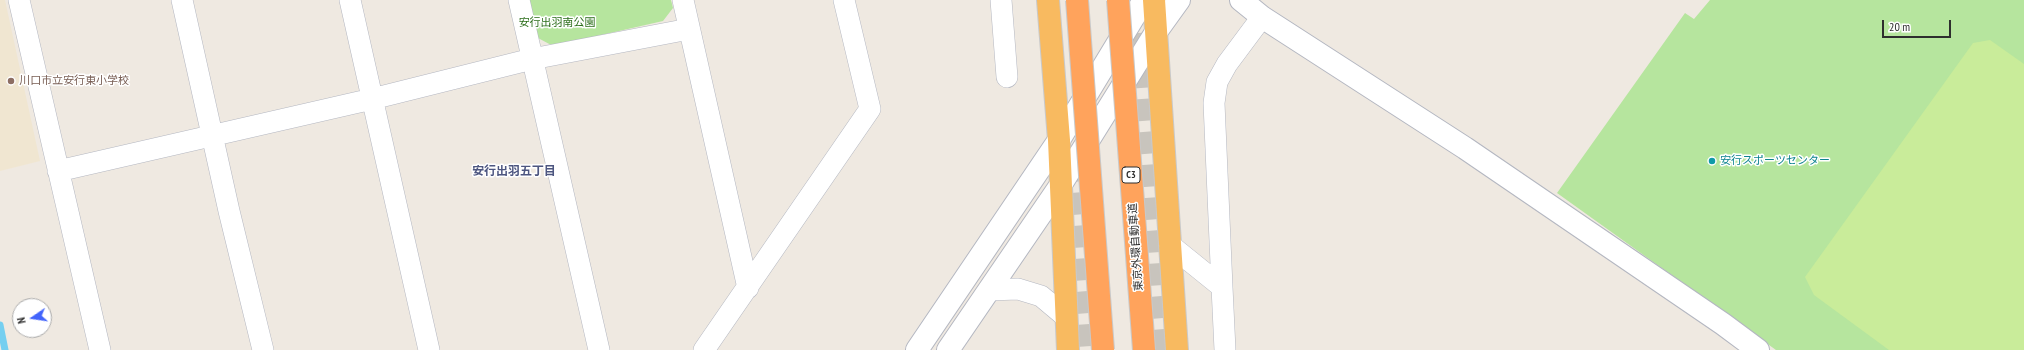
<!DOCTYPE html>
<html>
<head>
<meta charset="utf-8">
<style>
	body { margin:0 }
	#map { position:relative; width:2024px; height:350px; overflow:hidden; background:#efe9e1; font-family:"PT Sans Narrow",sans-serif }
	canvas { display:block }
	.north { position:absolute; left:12px; top:298px; width:40px; height:40px; box-sizing:border-box; background:#fff; border:1px solid #ababab; border-radius:50%; rotate:257deg; font-size:11px; font-weight:700; line-height:16px; text-align:center; color:#2e2e2e }
	.north::after { content:''; display:block; margin:auto; width:14px; height:18px; background:#4264fb; clip-path:polygon(50% 0,100% 100%,50% 72%,0 100%) }
	.scale { position:absolute; left:1882px; top:20px; width:69px; height:18px; box-sizing:border-box; border:2px solid #2e2e2e; border-top:0; padding-left:5px; font-size:12px; line-height:14px; white-space:nowrap; color:#2e2e2e; -webkit-text-stroke:3px #fff; paint-order:stroke }
</style>
</head>
<body>
<div id="map">
<canvas width="2024" height="350"></canvas>
<div class="north">N</div>
<div class="scale">20 m</div>
</div>
<script>
const context = document.querySelector('canvas').getContext('2d');
context.lineJoin = 'round';
function fill(path, color) {
  context.fillStyle = color;
  context.fill(path, 'evenodd');
}
function toPath(rows) {
  const path = new Path2D();
  for (const r of rows) {
    path.moveTo(r[0], r[1]);
    for (let i = 2; i < r.length; i += 2) path.lineTo(r[i], r[i + 1]);
  }
  return path;
}
function strokePath(path, color, width, dash) {
  context.strokeStyle = color;
  context.lineWidth = width;
  context.lineCap = dash ? 'butt' : 'round';
  context.setLineDash(dash || []);
  context.stroke(path);
}
function label(font, color, halo, rows, align = 'center') {
  context.font = font + ' "PT Sans Narrow","Noto Sans JP",sans-serif';
  context.lineWidth = 3;
  context.setLineDash([]);
  context.textBaseline = 'middle';
  context.strokeStyle = halo;
  context.fillStyle = color;
  for (const [text, x, y, turn = 0] of rows) {
    context.save();
    context.translate(x, y);
    context.rotate((+turn || 0) * Math.PI / 180);
    context.textAlign = isNaN(turn) ? turn : align;
    if (halo) context.strokeText(text, 0, 0);
    context.fillText(text, 0, 0);
    context.restore();
  }
}
const education = toPath([
	[0,0,5,0,40,161,0,171]
]);
const green = toPath([
	[529,0,671,0,673,8,663,21,553,46,538,38],
	[1710,0,2024,0,2024,350,1776,350,1557,193,1685,13,1694,19]
]);
const pitch = toPath([
	[1990,40,2024,64,2024,350,1889,350,1814,295,1805,277,1973,43]
]);
const stream = toPath([
	[0,325,5,350]
]);
const trunkTunnel = toPath([
	[1138,0,1164,350],
	[1070,160,1084,350]
]);
const minor = toPath([
	[19,0,100,350],
	[182,0,229,211,263,350],
	[350,0,429,350],
	[519,0,599,350],
	[683,0,748,288],
	[1001,0,1007,77],
	[58,171,372,99,532,59,689,29],
	[1170,245,1222,287,1225,350],
	[1222,287,1214,103,1217,82,1227,64,1262,17],
	[989,290,1018,289,1041,296,1066,317],
	[704,350,870,109,844,0]
]);
const tertiary = toPath([
	[1241,0,1262,17,1465,148,1723,324,1758,350],
	[917,350,1059,140,1144,0],
	[948,350,1060,186,1156,32,1179,0]
]);
const trunk = toPath([
	[1048,0,1059,140,1068,350],
	[1154,0,1177,350]
]);
const motorwayBridge = toPath([
	[1077,0,1103,350],
	[1118,0,1144,350]
]);
const markers = [
	[11,81,4,"#8d6e63"],
	[1712,161,4,"#0f9aa8"]
];
const shields = [
	[1131,175,18]
];
const shieldNames = [
	["C3",1131,175]
];
const parkNames = [
	["安行出羽南公園",557,23]
];
const educationNames = [
	["川口市立安行東小学校",19,81]
];
const cultureNames = [
	["安行スポーツセンター",1720,161]
];
const streetNames = [
	["東京外環自動車道",1136,247,-94]
];
const neighbourhoodNames = [
	["安行出羽五丁目",514,172]
];
fill(education, '#f0e6d1');
fill(green, '#b6e59e');
fill(pitch, '#c9ec9a');
strokePath(stream, '#75cff0', 7);
strokePath(trunkTunnel, '#c8c4bd', 22, [22, 11]);
strokePath(minor, '#b4b7c1', 22);
strokePath(tertiary, '#b4b7c1', 24);
strokePath(trunk, '#c9c9c9', 24);
strokePath(minor, '#fff', 21);
strokePath(tertiary, '#fff', 22);
strokePath(trunk, '#f8ba60', 22);
strokePath(motorwayBridge, '#c9c9c9', 24, []);
strokePath(motorwayBridge, '#ffa35c', 22);
for (const [x, y, r, color] of markers) {
  const dot = new Path2D();
  dot.arc(x, y, r, 0, 2 * Math.PI);
  context.fillStyle = color;
  context.fill(dot);
  strokePath(dot, '#fff', 1.5);
}
for (const [x, y, w] of shields) {
  const box = new Path2D();
  box.roundRect(x - w / 2, y - 8, w, 16, 3);
  context.fillStyle = '#fff';
  context.fill(box);
  strokePath(box, '#2e2e2e', 1);
}
label('bold 10px', '#2e2e2e', null, shieldNames);
label('11px', '#2c6e1b', '#fff', parkNames);
label('11px', '#785e54', '#fff', educationNames, 'left');
label('11px', '#0d838f', '#fff', cultureNames, 'left');
label('11px', '#2e2e2e', '#fff', streetNames);
label('bold 12px', '#4d5680', '#fff', neighbourhoodNames);
</script>
</body>
</html>
